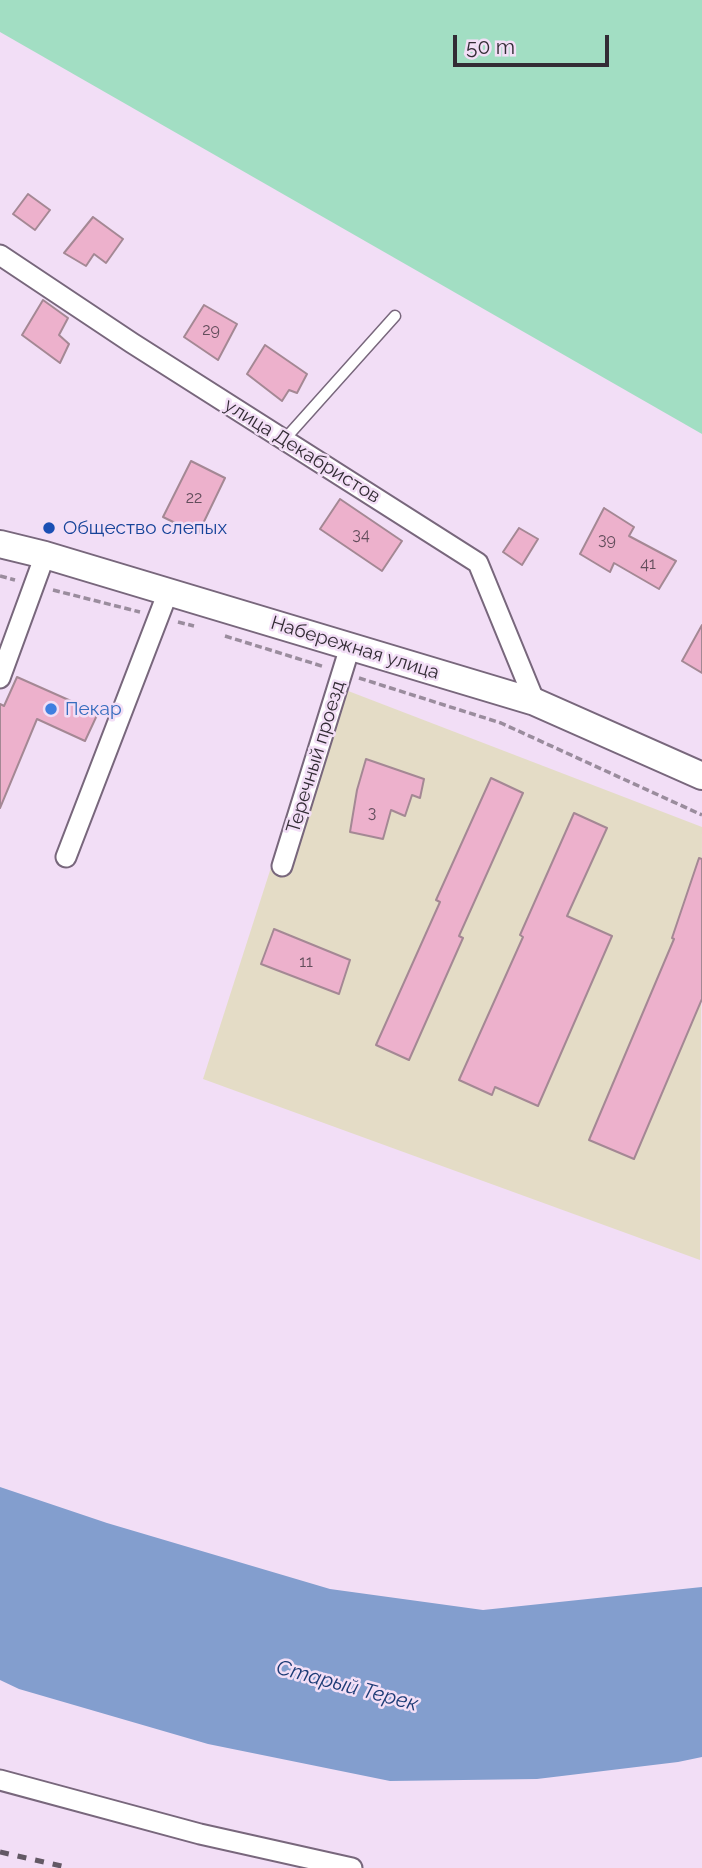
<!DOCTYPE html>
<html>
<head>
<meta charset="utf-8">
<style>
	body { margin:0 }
	#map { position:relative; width:702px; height:1868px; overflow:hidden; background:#f2def6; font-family:Raleway,sans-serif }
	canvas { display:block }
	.scale { position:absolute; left:453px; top:35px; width:156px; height:32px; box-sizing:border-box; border:4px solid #332c35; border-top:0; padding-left:9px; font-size:21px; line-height:24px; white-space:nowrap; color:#332c35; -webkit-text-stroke:5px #f2def6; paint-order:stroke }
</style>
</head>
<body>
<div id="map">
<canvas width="702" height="1868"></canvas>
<div class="scale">50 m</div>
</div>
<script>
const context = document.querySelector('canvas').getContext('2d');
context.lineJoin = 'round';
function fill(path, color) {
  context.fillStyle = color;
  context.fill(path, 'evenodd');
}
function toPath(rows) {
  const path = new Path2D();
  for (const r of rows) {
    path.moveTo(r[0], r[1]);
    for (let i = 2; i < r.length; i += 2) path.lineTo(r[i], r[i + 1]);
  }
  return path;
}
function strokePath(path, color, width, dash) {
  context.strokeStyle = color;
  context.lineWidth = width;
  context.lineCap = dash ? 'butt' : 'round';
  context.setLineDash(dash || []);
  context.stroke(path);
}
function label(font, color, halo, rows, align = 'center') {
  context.font = font + ' Raleway,sans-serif';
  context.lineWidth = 5;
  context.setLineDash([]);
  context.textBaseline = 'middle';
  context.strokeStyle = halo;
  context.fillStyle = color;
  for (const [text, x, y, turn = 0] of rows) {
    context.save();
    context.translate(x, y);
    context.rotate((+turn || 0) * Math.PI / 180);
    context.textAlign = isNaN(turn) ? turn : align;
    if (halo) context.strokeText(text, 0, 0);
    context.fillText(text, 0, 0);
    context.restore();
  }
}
const industrial = toPath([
	[330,684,702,827,700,1260,203,1079]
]);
const green = toPath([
	[0,0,702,0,702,434,0,32]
]);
const water = toPath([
	[0,1487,107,1523,330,1589,483,1610,702,1587,702,1757,678,1762,537,1779,390,1781,208,1744,19,1689,0,1680]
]);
const building = toPath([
	[28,194,50,210,35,230,13,214,28,194],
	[93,217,123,239,106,263,94,254,86,266,64,253,93,217],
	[43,300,68,318,59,335,69,344,60,363,22,335,43,300],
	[204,305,237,324,218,360,184,337,204,305],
	[265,345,307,374,297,393,289,390,282,401,247,374,265,345],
	[191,461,225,478,198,534,163,517,191,461],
	[340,499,402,541,382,571,320,529,340,499],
	[604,508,634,527,629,536,676,561,659,589,614,563,610,572,580,554,604,508],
	[519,528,538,539,522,565,503,552,519,528],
	[702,625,702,673,682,661,702,625],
	[17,677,98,713,85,741,37,719,0,808,0,704,4,706,17,677],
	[366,759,424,779,420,798,412,795,405,816,391,810,383,839,350,832,357,790,366,759],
	[491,778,523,793,459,936,463,938,409,1060,376,1045,440,902,436,900,491,778],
	[574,813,607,828,567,916,612,936,538,1106,495,1087,492,1095,459,1080,523,937,520,935,574,813],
	[699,858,702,859,702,999,634,1159,589,1140,674,939,672,938,699,858],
	[274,929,350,960,339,994,261,964,274,929]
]);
const path = toPath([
	[0,576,15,580],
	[53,590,140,612],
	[178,622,194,626],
	[225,636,325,667],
	[359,678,501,723,702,815]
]);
const service = toPath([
	[284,440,395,316]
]);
const minor = toPath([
	[0,255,132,343,478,563,535,702],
	[0,678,45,555],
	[66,857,168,592],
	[282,866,350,647],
	[0,1780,200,1834,352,1868]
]);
const secondary = toPath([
	[0,544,45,555,535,702,702,776]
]);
const rail = toPath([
	[0,1852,70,1868]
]);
const markers = [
	[49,528,7,"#1a4fb4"],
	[51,709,7,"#3f7fe0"]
];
const numberNames = [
	["29",211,330],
	["22",194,498],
	["34",361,535],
	["39",607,540],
	["41",648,564],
	["3",372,813],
	["11",306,962]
];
const streetNames = [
	["улица Декабристов",302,451,32],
	["Набережная улица",355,648,17],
	["Теречный проезд",316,757,-73]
];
const transitNames = [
	["Общество слепых",63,528]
];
const shopNames = [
	["Пекар",65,709]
];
const waterNames = [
	["Старый Терек",347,1686,15]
];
fill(industrial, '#e4dcc6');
fill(green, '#a2dec3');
fill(water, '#839ece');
fill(building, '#edb1cc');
strokePath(building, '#a48894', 2);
strokePath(service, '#78677c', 13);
strokePath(minor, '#78677c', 23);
strokePath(secondary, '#78677c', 30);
strokePath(path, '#9a8c9d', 3.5, [7, 3.5]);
strokePath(service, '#fff', 10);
strokePath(minor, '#fff', 19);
strokePath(secondary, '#fff', 26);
strokePath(rail, '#635965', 5, [9, 9]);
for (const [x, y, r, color] of markers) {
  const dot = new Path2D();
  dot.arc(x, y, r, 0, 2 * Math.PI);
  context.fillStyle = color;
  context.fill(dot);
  strokePath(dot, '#f2def6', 2.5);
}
label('16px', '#624d5b', null, numberNames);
label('19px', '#332c35', '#f2def6', streetNames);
label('19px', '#164399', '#f2def6', transitNames, 'left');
label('19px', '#366cbe', '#f2def6', shopNames, 'left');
label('italic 21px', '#1d3c76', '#f2def6', waterNames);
</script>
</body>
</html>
